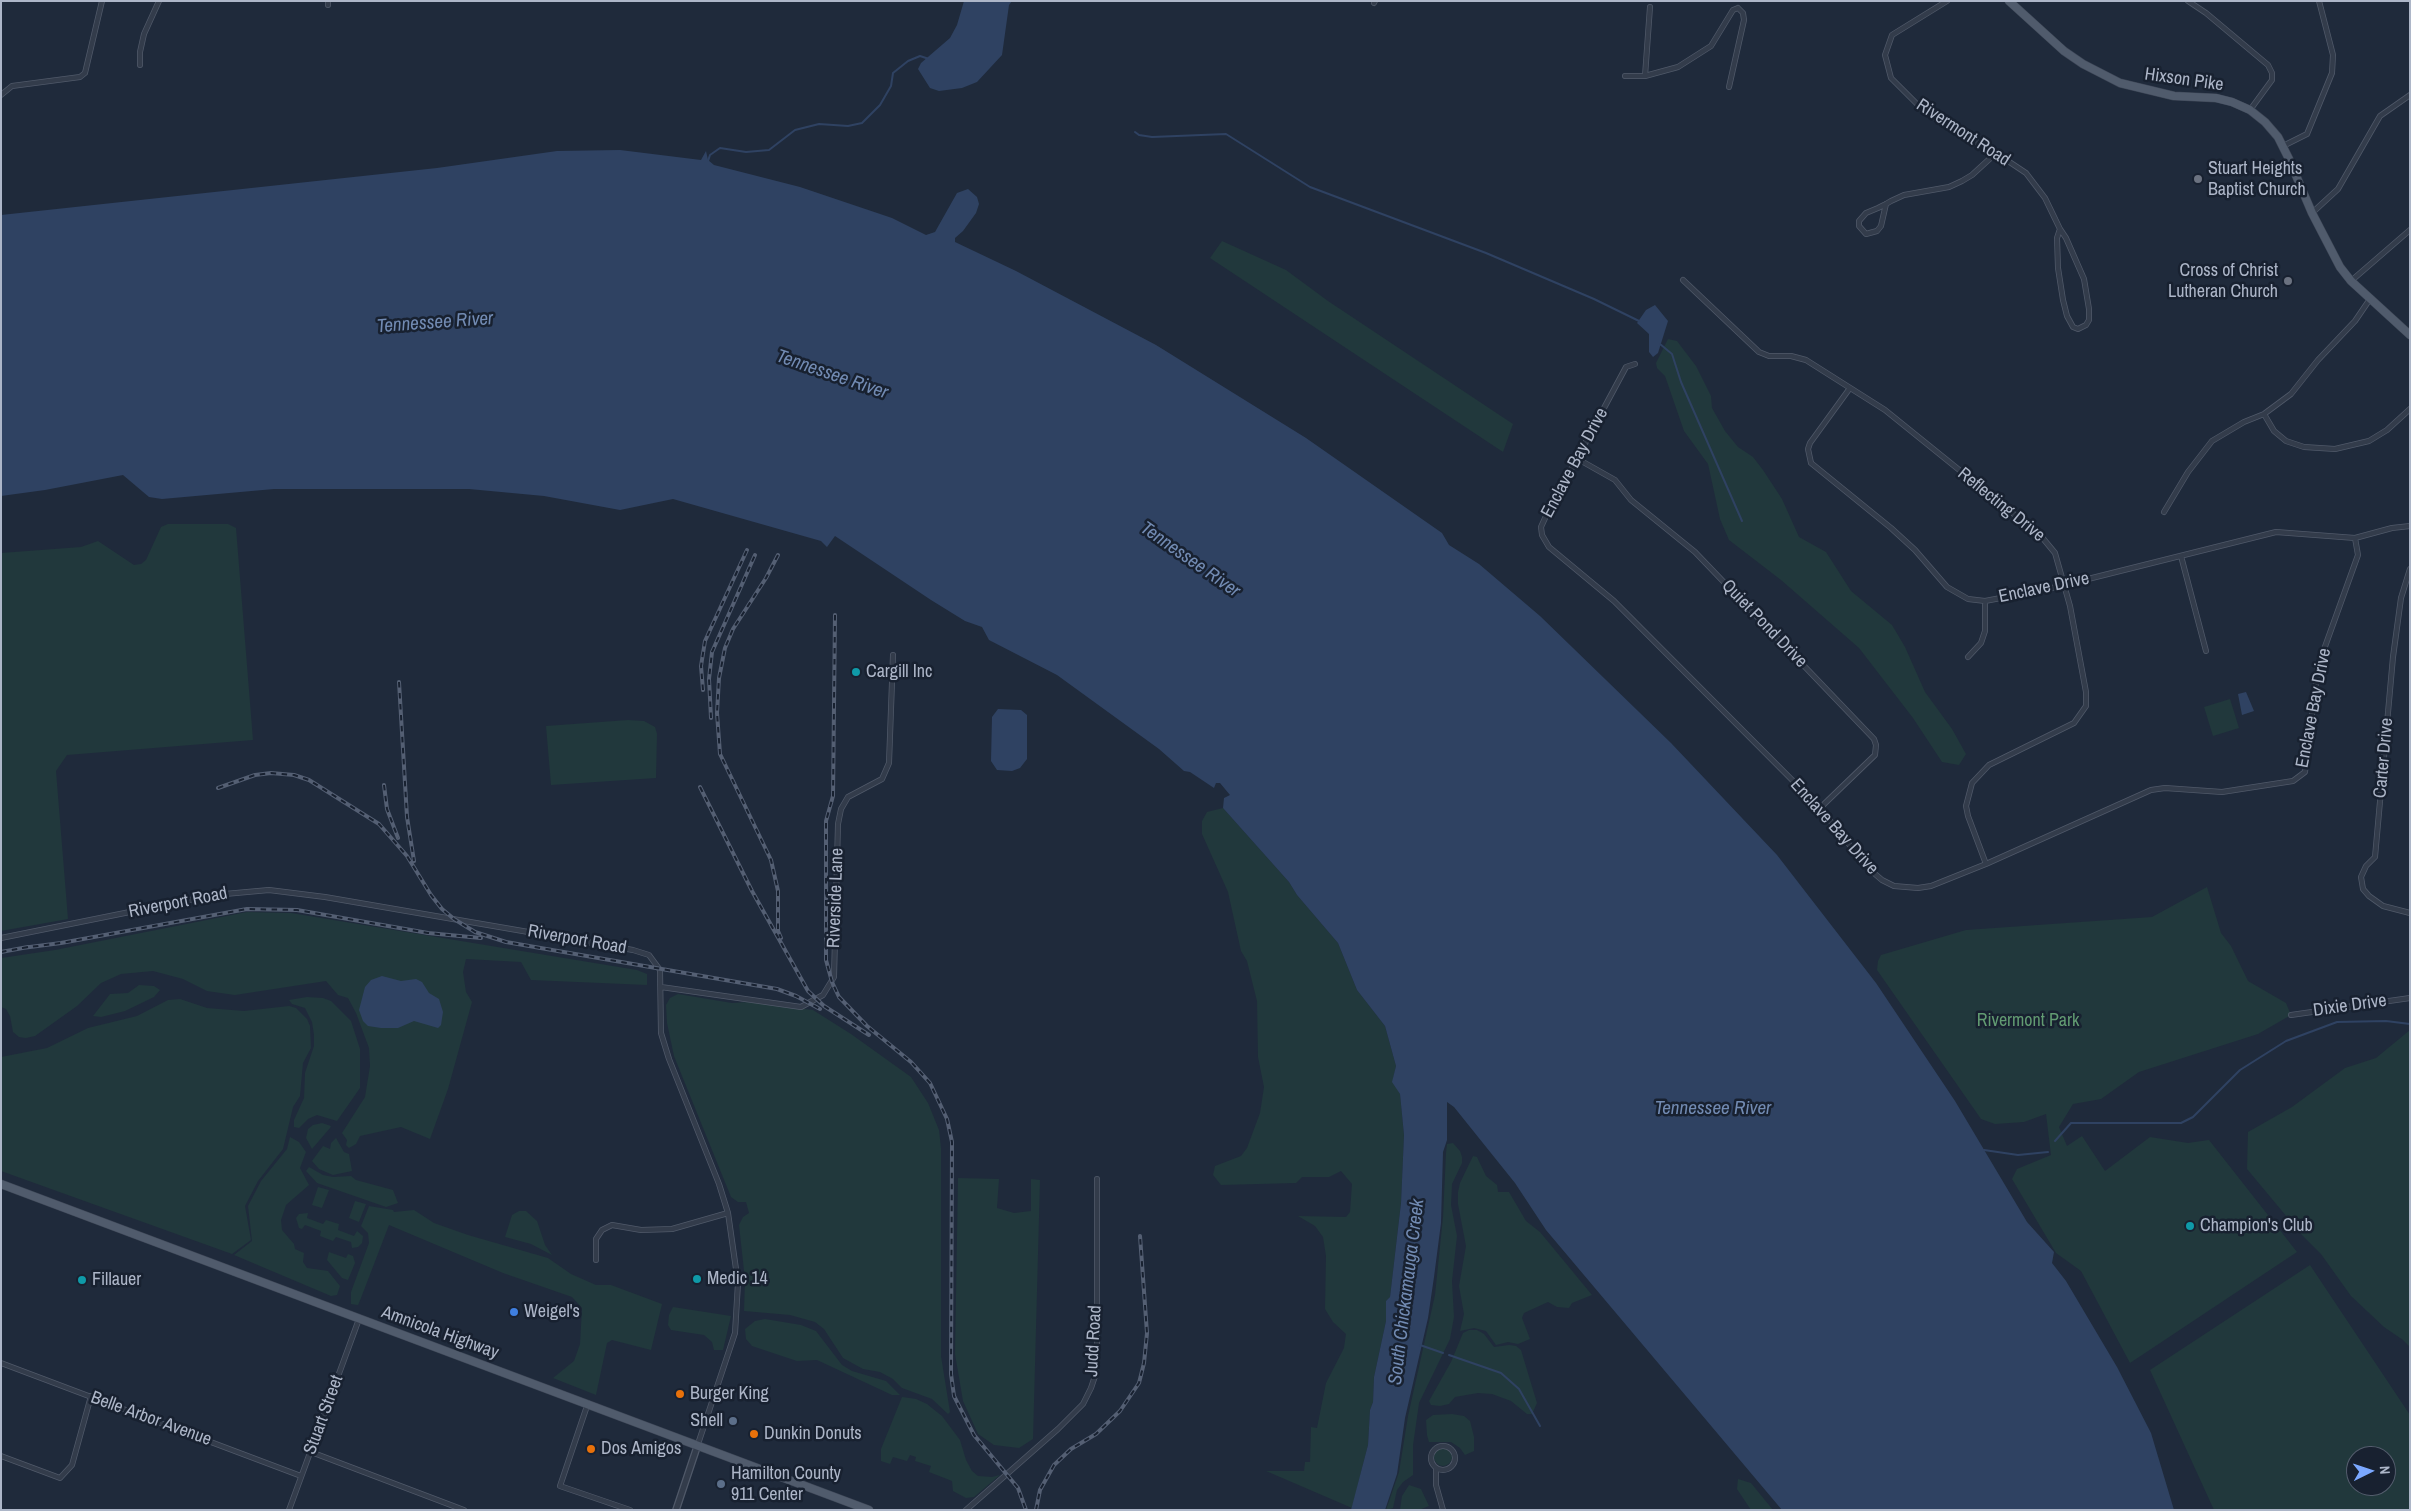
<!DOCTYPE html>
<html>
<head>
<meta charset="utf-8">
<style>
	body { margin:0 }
	#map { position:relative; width:2411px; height:1511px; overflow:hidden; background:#1f2a3b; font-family:"Archivo Narrow",sans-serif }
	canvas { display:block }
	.frame { position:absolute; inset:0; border:2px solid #adb6c8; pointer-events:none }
	.north { position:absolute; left:2346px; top:1446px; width:50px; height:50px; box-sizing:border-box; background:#182130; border:1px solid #545d6d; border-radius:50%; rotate:86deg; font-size:14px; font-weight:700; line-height:20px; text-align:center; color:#adb6c8 }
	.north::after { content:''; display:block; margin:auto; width:18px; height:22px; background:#7ba8ff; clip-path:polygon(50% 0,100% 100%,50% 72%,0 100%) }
</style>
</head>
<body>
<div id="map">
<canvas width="2411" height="1511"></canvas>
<div class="frame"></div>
<div class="north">N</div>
</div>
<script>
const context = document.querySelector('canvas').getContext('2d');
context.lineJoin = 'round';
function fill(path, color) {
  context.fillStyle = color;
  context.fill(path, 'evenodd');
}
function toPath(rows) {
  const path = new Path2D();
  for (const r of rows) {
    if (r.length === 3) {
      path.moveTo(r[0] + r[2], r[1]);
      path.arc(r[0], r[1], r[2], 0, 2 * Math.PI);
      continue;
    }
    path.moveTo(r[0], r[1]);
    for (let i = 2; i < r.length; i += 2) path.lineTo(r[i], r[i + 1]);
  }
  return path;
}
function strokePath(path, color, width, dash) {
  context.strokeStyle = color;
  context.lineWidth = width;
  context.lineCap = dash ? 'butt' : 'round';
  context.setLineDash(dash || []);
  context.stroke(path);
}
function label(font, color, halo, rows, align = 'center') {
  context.font = font + ' "Archivo Narrow",sans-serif';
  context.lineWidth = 5;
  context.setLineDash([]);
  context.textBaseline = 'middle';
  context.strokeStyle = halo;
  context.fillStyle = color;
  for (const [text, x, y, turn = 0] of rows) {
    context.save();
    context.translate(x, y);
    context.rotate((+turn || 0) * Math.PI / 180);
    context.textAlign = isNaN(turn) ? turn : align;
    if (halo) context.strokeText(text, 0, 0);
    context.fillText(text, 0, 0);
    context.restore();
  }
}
const green = toPath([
	[1222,241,1286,270,1328,301,1513,424,1503,452,1210,258],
	[1668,339,1677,341,1696,366,1711,396,1712,408,1725,431,1738,447,1753,457,1763,470,1782,499,1799,537,1826,552,1851,591,1892,625,1905,647,1925,692,1952,729,1966,754,1959,765,1942,762,1913,718,1859,648,1781,580,1729,540,1720,519,1708,464,1684,431,1665,376,1657,368,1656,363],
	[168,524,228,524,236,528,253,740,67,755,56,771,68,919,1,931,1,553,81,547,98,541,134,565,141,564,146,560,161,527],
	[2230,699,2239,728,2213,736,2204,707],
	[628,720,644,721,655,727,657,734,656,778,551,785,546,726],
	[1223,808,1289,882,1297,895,1338,943,1357,990,1385,1026,1396,1066,1393,1079,1400,1094,1404,1135,1401,1203,1390,1297,1386,1301,1386,1321,1374,1377,1373,1402,1370,1410,1368,1445,1352,1508,1266,1471,1304,1471,1305,1462,1310,1462,1311,1427,1317,1428,1326,1383,1344,1348,1346,1334,1333,1322,1325,1309,1326,1256,1323,1237,1315,1226,1298,1216,1346,1217,1350,1212,1352,1184,1341,1171,1329,1177,1302,1177,1296,1183,1221,1185,1213,1175,1215,1166,1241,1156,1247,1148,1260,1113,1264,1087,1258,1057,1257,1001,1247,961,1241,951,1228,892,1202,834,1202,821,1207,812],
	[2207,887,2221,933,2231,946,2248,981,2286,1003,2291,1015,2258,1034,2139,1072,2101,1099,2073,1104,2059,1127,2067,1146,2082,1136,2105,1171,2150,1137,2188,1143,2209,1140,2297,1252,2130,1363,2081,1271,2056,1253,2012,1179,2017,1169,2051,1155,2046,1114,2024,1122,1995,1124,1981,1119,1877,970,1878,961,1881,955,1966,930,2152,917],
	[247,912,291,913,637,970,647,974,647,985,531,980,521,962,466,959,463,972,466,992,472,1002,448,1089,430,1139,401,1127,360,1136,356,1144,349,1148,346,1145,347,1140,342,1133,365,1097,370,1066,369,1048,356,1013,348,998,338,995,326,981,235,995,207,991,183,979,153,971,121,974,101,983,77,1006,35,1036,26,1038,19,1037,13,1032,10,1016,6,1009,1,1007,1,958,55,950],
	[139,985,154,986,160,990,154,997,125,1011,101,1017,93,1016,110,994,128,993],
	[678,994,732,1003,748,1002,813,1010,851,1034,911,1077,928,1103,939,1130,941,1148,941,1356,950,1412,948,1414,932,1399,902,1388,893,1379,880,1372,863,1369,843,1358,824,1329,815,1322,790,1315,744,1311,745,1280,739,1225,743,1217,749,1213,746,1202,738,1202,731,1197,674,1056,667,1023,666,1005,670,998],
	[307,997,323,998,331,1001,351,1021,360,1049,360,1088,337,1121,317,1115,308,1119,299,1128,294,1127,294,1120,304,1098,305,1073,314,1046,314,1035,312,1022,305,1008,292,1004,289,1000],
	[180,999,207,1008,244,1011,289,1006,296,1008,307,1019,310,1026,311,1048,303,1063,300,1096,293,1107,283,1149,258,1181,245,1206,251,1240,232,1254,1,1171,1,1057,47,1048,88,1028,137,1016,168,1000],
	[2410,1030,2410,1347,2403,1340,2384,1327,2351,1296,2321,1254,2302,1235,2247,1169,2248,1132,2292,1107,2345,1068,2376,1058],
	[322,1123,331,1126,330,1128,312,1149,306,1138,308,1129,313,1125],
	[290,1137,299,1142,306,1152,300,1168,309,1185,286,1205,281,1220,282,1230,294,1244,295,1249,304,1253,303,1262,307,1268,328,1271,340,1286,337,1295,331,1296,234,1255,252,1241,248,1206,261,1181,287,1149],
	[336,1138,344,1152,349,1154,352,1171,333,1175,319,1169,312,1161,323,1146,330,1149,331,1143],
	[1453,1143,1460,1151,1462,1157,1462,1163,1452,1184,1451,1205,1457,1236,1452,1281,1454,1317,1450,1339,1419,1403,1413,1445,1413,1475,1403,1482,1397,1490,1393,1508,1386,1510,1399,1472,1408,1416,1435,1295,1443,1217,1446,1153,1447,1144],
	[1473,1156,1477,1157,1486,1176,1497,1185,1498,1192,1509,1192,1526,1221,1540,1232,1592,1295,1572,1303,1569,1308,1557,1307,1548,1302,1524,1313,1522,1318,1530,1339,1518,1344,1508,1342,1496,1345,1486,1331,1474,1328,1460,1331,1464,1314,1459,1286,1466,1246,1458,1204,1458,1192,1460,1183],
	[309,1167,323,1175,333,1177,351,1176,356,1180,393,1190,398,1203,386,1207,317,1183,306,1171],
	[958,1178,999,1179,997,1208,1014,1213,1031,1211,1031,1179,1040,1180,1033,1439,1019,1448,994,1445,978,1434,963,1401,955,1354],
	[318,1187,329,1190,322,1208,312,1205],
	[355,1201,366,1204,359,1222,349,1218],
	[369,1206,393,1210,394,1212,414,1210,434,1223,468,1235,548,1258,571,1274,596,1285,611,1285,662,1304,651,1350,612,1340,607,1343,596,1395,553,1378,574,1361,580,1344,582,1308,572,1297,503,1273,389,1225,361,1298,358,1305,351,1304,351,1292,369,1243,368,1233,361,1226],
	[519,1211,526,1211,537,1221,545,1245,552,1255,531,1244,505,1237,512,1215],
	[308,1213,307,1218,323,1224,326,1220,339,1224,338,1230,354,1236,357,1231,363,1236,362,1243,358,1247,352,1248,351,1242,336,1237,333,1241,320,1236,321,1231,305,1225,302,1229,299,1228,296,1218,299,1214],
	[329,1252,346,1258,348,1254,353,1256,355,1263,348,1280,342,1278,327,1260],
	[2310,1265,2410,1415,2410,1510,2214,1510,2150,1370],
	[2356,1456,2386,1456,2386,1486,2356,1486],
	[673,1307,731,1316,723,1350,714,1350,712,1342,704,1335,671,1330,668,1325,669,1315],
	[765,1319,801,1325,816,1331,842,1365,852,1371,886,1381,900,1395,892,1395,817,1360,797,1361,752,1346,746,1339,745,1329,755,1321],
	[1469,1330,1477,1330,1484,1334,1494,1347,1509,1345,1516,1346,1521,1350,1537,1403,1532,1414,1527,1414,1511,1401,1492,1394,1478,1393,1455,1397,1449,1404,1440,1406,1431,1405,1429,1401,1451,1362,1463,1333],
	[902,1397,916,1399,927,1404,942,1416,960,1440,966,1460,972,1471,978,1476,992,1477,1000,1475,974,1497,966,1498,953,1491,952,1481,929,1472,931,1466,915,1461,916,1457,910,1455,907,1461,893,1457,890,1464,881,1461,881,1449],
	[1452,1414,1464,1416,1470,1421,1474,1437,1474,1451,1465,1455,1460,1448,1451,1442,1429,1442,1427,1435,1426,1420,1433,1415],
	[1443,1457,9],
	[1738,1479,1751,1483,1773,1510,1751,1510,1737,1489],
	[1409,1485,1421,1489,1429,1506,1419,1510,1400,1510,1402,1496]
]);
const water = toPath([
	[964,1,1012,1,1009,5,1002,55,977,82,962,88,939,91,930,88,918,69,921,63,950,38,957,25],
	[620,150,701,160,706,151,708,160,714,165,800,187,892,218,926,235,935,232,957,193,968,189,977,197,979,204,976,213,963,231,955,238,955,242,1016,271,1156,345,1306,438,1442,533,1449,545,1479,564,1540,616,1671,743,1777,855,1876,983,1955,1101,2027,1222,2054,1252,2052,1263,2066,1281,2117,1367,2151,1433,2174,1510,1782,1510,1546,1230,1515,1183,1454,1107,1447,1102,1447,1140,1443,1152,1441,1223,1434,1277,1428,1318,1405,1418,1397,1474,1385,1510,1351,1510,1368,1445,1370,1410,1373,1402,1374,1377,1386,1321,1386,1301,1390,1297,1401,1203,1404,1135,1400,1094,1392,1082,1396,1066,1385,1026,1357,990,1338,943,1297,895,1289,882,1223,808,1224,798,1230,795,1220,783,1216,783,1214,788,1190,772,1184,771,1159,749,1057,675,989,640,982,627,965,621,931,600,835,536,827,547,821,541,673,499,620,510,544,496,469,489,274,489,162,499,149,497,123,475,45,490,1,496,1,215,437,168,557,151],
	[1655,305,1668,321,1658,353,1653,357,1649,352,1649,334,1637,323,1646,310],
	[2246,692,2254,711,2242,715,2238,694],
	[998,709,1021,710,1027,715,1027,759,1020,768,1012,771,997,770,991,761,992,717],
	[382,976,401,981,416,979,422,982,429,993,439,999,443,1012,441,1025,438,1028,414,1021,398,1028,381,1028,368,1026,363,1021,359,1010,365,987,371,980]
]);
const stream = toPath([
	[1135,132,1139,135,1152,137,1226,134,1310,187,1486,253,1594,299,1639,321],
	[708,161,710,155,720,148,746,152,769,150,795,130,819,124,848,126,862,123,880,105,891,86,893,73,908,61,920,56,929,59],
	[1660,344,1672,354,1681,382,1742,521],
	[2055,1141,2071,1123,2181,1123,2193,1117,2240,1070,2286,1041,2337,1022,2386,1021,2410,1024],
	[1984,1150,2018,1155,2048,1152],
	[1420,1345,1443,1353],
	[1449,1355,1501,1373,1519,1389,1540,1426]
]);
const minor = toPath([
	[328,1,328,5],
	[1947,1,1892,35,1885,55,1891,78,1925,112,1996,153,2026,173,2045,198,2060,229],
	[2188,1,2206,13,2268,65,2272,73,2272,80,2250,110],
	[1374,3,1375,1],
	[140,65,140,52,144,34,159,1],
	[1625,76,1645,76,1678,67,1711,46,1733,10,1738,8],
	[1645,76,1650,7],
	[1729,87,1744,20,1743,13,1738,8],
	[1,95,12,86,80,77,85,73,102,1],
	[2283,146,2307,134,2332,73,2333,55,2319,1],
	[1886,204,1881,226,1877,231,1866,234,1859,226,1859,221,1866,213,1878,208,1886,204,1891,201,1904,195,1949,187,1962,181,1972,175,1996,153],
	[2312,213,2338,189,2380,116,2410,95],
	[2060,229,2066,238,2084,279,2089,309,2089,320,2086,325,2078,329,2073,327,2067,316,2063,300,2058,268,2057,238,2060,229],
	[1683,280,1759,352,1769,356,1791,356,1806,360,1885,410,2041,536,2055,553,2070,606,2086,692,2086,706,2074,723,1989,765,1972,783,1966,806,1968,816,1986,864],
	[2351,281,2410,230],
	[1635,364,1626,367,1546,516,1541,527,1542,535,1549,547,1614,601,1820,808,1868,868,1882,880,1894,886,1918,888,1931,886,1986,864,2151,790,2165,788,2222,792,2293,781,2305,772,2318,666,2358,555,2355,538],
	[1850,388,1810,443,1808,449,1811,463,1891,528,1915,550,1947,587,1968,599,1985,601,2048,589,2276,532,2355,538,2392,528,2410,526],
	[2264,414,2274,431,2286,441,2304,447,2335,449,2369,441,2387,430,2410,409],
	[1576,458,1615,480,1631,500,1695,552,1874,739,1876,745,1875,755,1820,808],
	[2164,512,2188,472,2212,441,2244,422,2264,414,2291,394,2318,360,2355,321,2370,299],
	[2181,556,2206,651],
	[2410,569,2401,598,2393,657,2375,857,2366,866,2361,877,2363,889,2369,896,2383,906,2410,913],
	[1968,657,1981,643,1985,631,1985,601],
	[1,938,214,895,269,890,325,897,633,950,649,955,660,970,661,1033,669,1059,719,1184,728,1213,738,1283,735,1333,698,1444],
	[661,987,801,1007,823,995,834,977,838,824,841,809,848,797,882,779,889,763,893,655],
	[2291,1015,2410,998],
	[596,1260,596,1239,602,1230,612,1225,641,1230,672,1229,728,1213],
	[1,1363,301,1476],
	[588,1403,560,1486,630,1510],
	[1443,1458,12],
	[311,1452,464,1510],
	[1,1456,60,1478,72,1465,91,1396],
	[1436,1468,1436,1485,1443,1510],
	[289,1510,359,1319],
	[966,1510,1058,1429,1083,1404,1091,1388,1095,1376,1097,1352,1097,1179]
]);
const tertiary = toPath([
	[676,1510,698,1444]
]);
const primary = toPath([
	[2009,1,2064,51,2083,64,2120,83,2174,96,2216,98,2232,102,2250,110,2265,122,2278,137,2289,159,2312,213,2340,267,2351,281,2410,335],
	[1,1184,869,1510]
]);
const rail = toPath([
	[778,555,766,578,733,629,725,648,719,678,717,713,720,754,771,860,778,891,778,931,781,938],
	[835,615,833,796,826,821,826,960,832,982,839,997,867,1026,911,1062,930,1083,947,1119,952,1142,951,1374,954,1396,974,1435,1018,1488,1026,1510],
	[399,682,407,817,414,861],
	[703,690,701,666,705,641,747,550],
	[711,718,709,679,712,652,755,555],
	[384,785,387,809,398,838],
	[700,787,752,891,808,991,824,1006,869,1035],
	[218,788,255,775,271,773,294,775,309,780,379,824,407,856,431,895,442,909,454,919,475,932,506,942,777,989,796,996,820,1009],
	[22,948,61,943,247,909,297,910,428,933,481,938],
	[1,952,28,947],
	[1036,1510,1040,1490,1054,1465,1071,1449,1096,1434,1120,1411,1139,1383,1144,1363,1147,1333,1140,1236]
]);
const markers = [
	[2198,179,5,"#6b7280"],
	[2288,281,5,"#6b7280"],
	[856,672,5,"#0f9aa8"],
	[2190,1226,5,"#0f9aa8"],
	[697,1279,5,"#0f9aa8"],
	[82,1280,5,"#0f9aa8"],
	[514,1312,5,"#3f7fe0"],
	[680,1394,5,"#e8710a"],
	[733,1421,5,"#5c6f8a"],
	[754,1434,5,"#e8710a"],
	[591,1449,5,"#e8710a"],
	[721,1484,5,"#5c6f8a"]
];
const streetNames = [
	["Hixson Pike",2184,80,8],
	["Rivermont Road",1963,133,33],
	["Enclave Bay Drive",1575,463,-62],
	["Reflecting Drive",2001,505,39],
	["Enclave Drive",2044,588,-12],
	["Quiet Pond Drive",1764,624,46],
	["Enclave Bay Drive",2314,708,-79],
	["Carter Drive",2384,758,-85],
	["Enclave Bay Drive",1834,827,48],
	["Riverside Lane",836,898,-88],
	["Riverport Road",178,903,-11],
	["Riverport Road",577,940,10],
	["Dixie Drive",2350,1006,-8],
	["Amnicola Highway",440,1333,20],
	["Judd Road",1094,1341,-87],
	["Stuart Street",324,1415,-70],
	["Belle Arbor Avenue",151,1419,20]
];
const poiNames = [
	["Stuart Heights",2208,169],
	["Baptist Church",2208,190],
	["Cross of Christ",2278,271,"right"],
	["Lutheran Church",2278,292,"right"],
	["Cargill Inc",866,672],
	["Champion's Club",2200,1226],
	["Medic 14",707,1279],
	["Fillauer",92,1280],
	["Weigel's",524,1312],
	["Burger King",690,1394],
	["Shell",723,1421,"right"],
	["Dunkin Donuts",764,1434],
	["Dos Amigos",601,1449],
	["Hamilton County",731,1474],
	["911 Center",731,1495]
];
const parkNames = [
	["Rivermont Park",2028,1021]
];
const waterNames = [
	["Tennessee River",435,323,-4],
	["Tennessee River",832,375,19],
	["Tennessee River",1190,560,35],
	["Tennessee River",1713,1109],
	["South Chickamauga Creek",1407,1292,-83]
];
fill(green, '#21383c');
fill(water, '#2f4262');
strokePath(stream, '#2f4262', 2);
strokePath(minor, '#505969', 6);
strokePath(tertiary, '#505969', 8);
strokePath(primary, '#3c4555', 9);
strokePath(minor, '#333c4b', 4.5);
strokePath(tertiary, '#333c4b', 5.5);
strokePath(primary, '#505b6c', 8);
strokePath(rail, '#545f73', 4);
strokePath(rail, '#182130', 2, [5.5]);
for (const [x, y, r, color] of markers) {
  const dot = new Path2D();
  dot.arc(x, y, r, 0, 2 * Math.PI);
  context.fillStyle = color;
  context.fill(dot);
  strokePath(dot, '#182130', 2);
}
label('18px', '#adb6c8', '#182130', streetNames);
label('18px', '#adb6c8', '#182130', poiNames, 'left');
label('18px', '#629b72', '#182130', parkNames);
label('italic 19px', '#728bb3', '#182130', waterNames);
</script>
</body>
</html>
